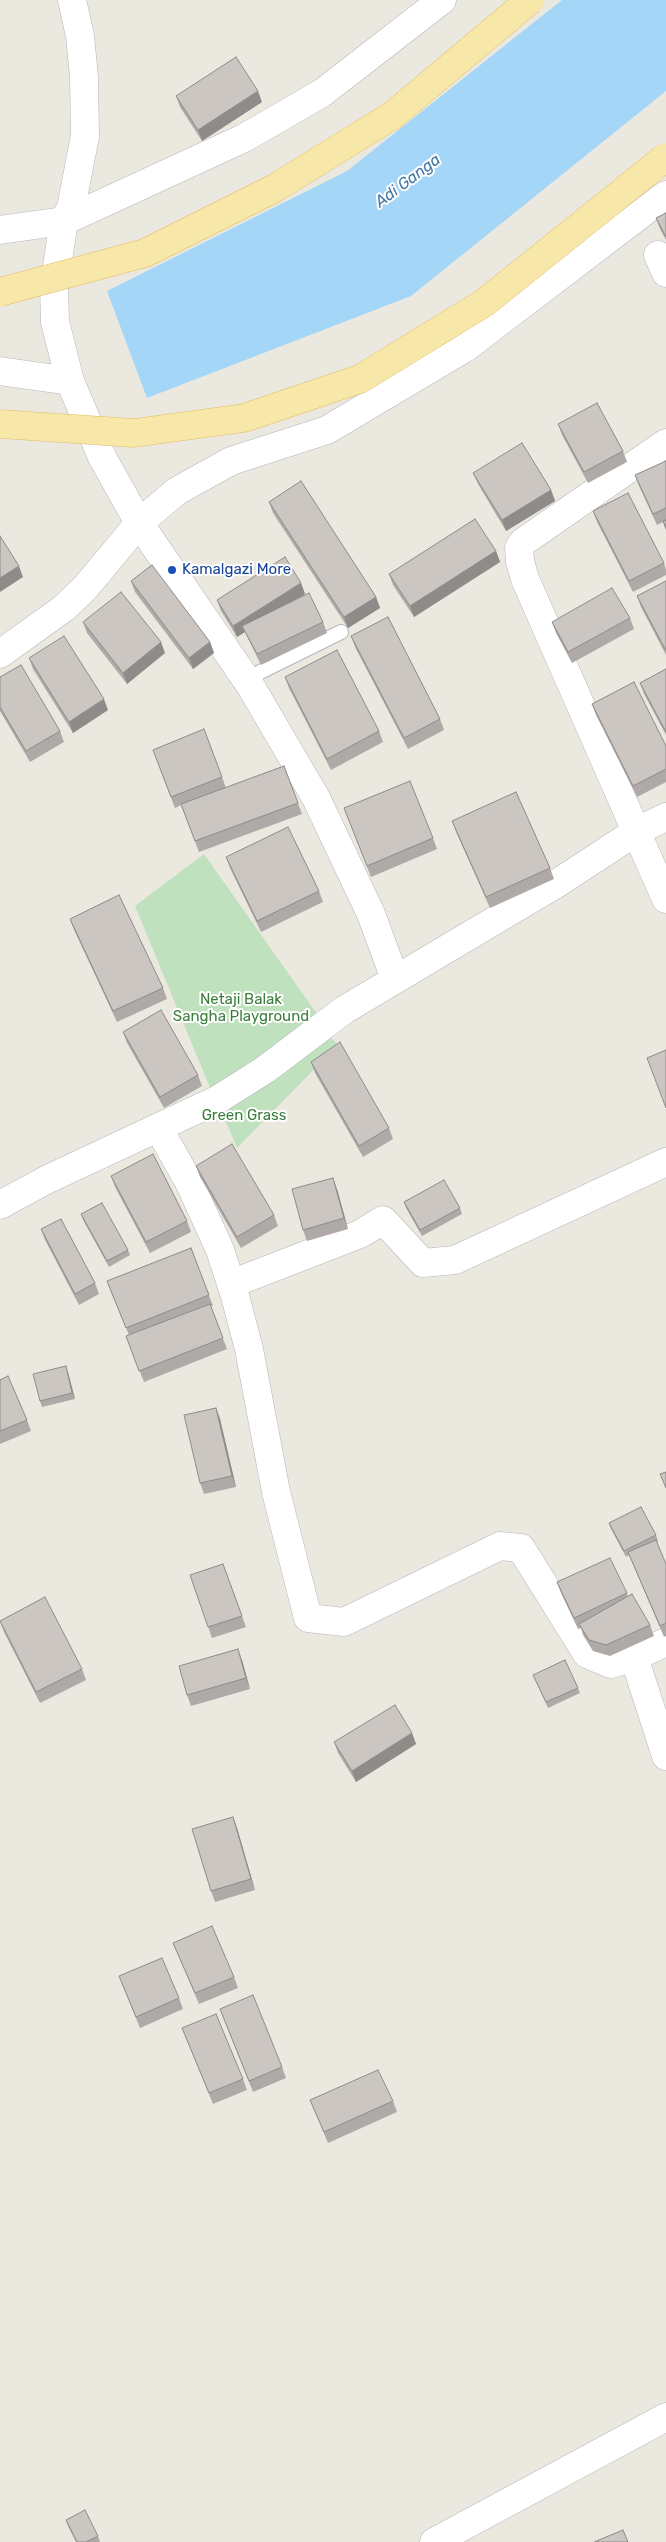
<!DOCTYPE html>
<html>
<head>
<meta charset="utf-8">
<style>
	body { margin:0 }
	canvas { display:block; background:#ebe8e0 }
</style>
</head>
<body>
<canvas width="666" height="2542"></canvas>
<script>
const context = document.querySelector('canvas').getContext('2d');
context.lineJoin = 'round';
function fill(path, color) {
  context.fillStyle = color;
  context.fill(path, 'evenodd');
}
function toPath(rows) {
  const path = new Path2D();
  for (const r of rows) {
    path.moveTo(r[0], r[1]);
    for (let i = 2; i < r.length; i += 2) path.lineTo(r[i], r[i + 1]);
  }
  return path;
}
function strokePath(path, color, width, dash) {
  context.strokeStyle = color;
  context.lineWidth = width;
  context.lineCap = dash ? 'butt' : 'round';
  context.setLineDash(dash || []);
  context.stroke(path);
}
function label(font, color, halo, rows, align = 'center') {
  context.font = font + ' Rubik,sans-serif';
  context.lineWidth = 4;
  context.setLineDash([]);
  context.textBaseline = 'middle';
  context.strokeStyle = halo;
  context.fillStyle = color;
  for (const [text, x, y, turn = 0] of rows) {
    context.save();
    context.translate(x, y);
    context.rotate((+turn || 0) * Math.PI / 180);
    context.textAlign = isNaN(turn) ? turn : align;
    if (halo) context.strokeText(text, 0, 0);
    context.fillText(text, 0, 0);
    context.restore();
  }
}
const green = toPath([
	[204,854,322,1021,215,1100,135,906],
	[324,1031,338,1045,237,1148,222,1112]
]);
const water = toPath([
	[562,0,666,0,666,91,411,296,147,398,107,291,347,171]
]);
const lane = toPath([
	[246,679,341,632]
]);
const street = toPath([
	[72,0,80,36,84,77,85,136,71,208,64,221,54,285,55,322,70,381,102,457,139,523,250,685,316,798,371,914,395,979],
	[0,230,64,221,244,138,322,93,442,0],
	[658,255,666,273],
	[0,371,70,381],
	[666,443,523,542,519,548,520,561,525,579,666,899],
	[0,654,64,608,85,588,139,523,177,491,231,461,327,430,465,348,666,195],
	[159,1129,190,1184,220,1250,235,1296,249,1349,276,1492,308,1618,344,1622,500,1546,521,1548,587,1654,611,1664,634,1657],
	[0,1205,48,1179,217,1100,266,1069,344,1010,556,884,637,831,666,817],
	[231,1284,360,1234,383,1220,423,1263,455,1260,666,1162],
	[666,1642,634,1657,666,1756],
	[434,2542,666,2417]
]);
const primaryBridge = toPath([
	[0,292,145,253,275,188,393,115,530,0],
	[0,424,134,433,244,418,360,379,484,303,666,157]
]);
const wall = toPath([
	[176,96,262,102,202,141,180,107],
	[666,213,666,240,660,229,656,218],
	[558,424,623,451,627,462,588,483,562,435],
	[666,461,666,531,663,522,657,525,639,486,635,475],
	[473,473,551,490,555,501,506,531,478,484],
	[269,502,376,597,380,608,348,628,273,513],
	[593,511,664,563,666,570,666,575,633,592,597,522],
	[496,551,500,562,414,617,393,585,389,574],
	[131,581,210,642,214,653,193,669,135,592],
	[666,581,666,655,641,607,637,596],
	[301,583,305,594,300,597,323,622,327,633,261,665,245,632,237,637,221,611,217,600],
	[630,618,634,629,572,663,556,633,552,622],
	[83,622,165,653,127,684,87,633],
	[351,636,440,719,444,730,408,749,355,647],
	[29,658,108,710,73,733,33,669],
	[666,669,666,735,644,694,640,683],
	[0,677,60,731,64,742,30,762,0,711],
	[285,677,379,731,383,742,331,770,289,688],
	[592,704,666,746,666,782,637,797,596,715],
	[153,750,222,777,226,788,284,766,302,814,199,852,181,805,175,808],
	[344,808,433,838,437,849,371,877],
	[452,821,550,868,554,879,490,908,456,832],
	[226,857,319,891,323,902,261,932,230,868],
	[70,919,163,988,167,999,117,1022,74,930],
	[123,1032,198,1075,202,1086,164,1108,127,1043],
	[311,1062,389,1128,393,1139,363,1157,315,1073],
	[196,1166,274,1215,278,1226,241,1248,200,1177],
	[111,1176,187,1221,191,1232,150,1253,115,1187],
	[337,1189,348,1229,307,1241,303,1230],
	[404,1202,460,1208,462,1214,422,1236,406,1208],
	[81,1214,128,1250,130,1255,109,1267,83,1220],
	[41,1229,95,1283,99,1294,79,1305,45,1240],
	[191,1248,213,1306,211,1306,227,1349,144,1382,126,1336,129,1335,111,1292],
	[66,1366,75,1399,42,1407,40,1401],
	[0,1380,27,1420,31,1431,0,1444],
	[216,1408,220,1419,236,1487,204,1494,200,1483],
	[609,1523,656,1535,658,1541,656,1542,666,1564,666,1636,664,1637,629,1555,626,1557,611,1529],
	[223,1564,246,1627,212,1638,190,1575],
	[557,1582,627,1593,628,1597,650,1625,654,1636,610,1656,593,1651,583,1635,581,1628,578,1629,561,1593],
	[0,1621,82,1669,86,1680,40,1703,4,1632],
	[242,1660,250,1689,191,1706,187,1695],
	[533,1675,578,1688,580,1693,548,1708],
	[412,1733,416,1744,356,1782,338,1753,334,1742],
	[233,1817,237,1828,255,1890,215,1902,211,1891],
	[173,1943,234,1977,238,1988,199,2004],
	[119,1976,179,1998,183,2009,140,2028],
	[220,2009,282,2067,286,2078,253,2092],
	[182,2028,243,2079,247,2090,213,2104],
	[310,2100,393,2101,397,2112,328,2143],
	[66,2520,98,2536,100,2542,76,2542,68,2526]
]);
const shadedWall = toPath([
	[258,91,262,102,202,141,198,130],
	[551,490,555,501,506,531,502,520],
	[496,551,500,562,414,617,410,606],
	[19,566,23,577,0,592,0,578],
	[301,583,305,594,246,632,242,626,245,632,237,637,233,626],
	[376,597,380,608,348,628,344,617],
	[161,642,165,653,127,684,123,673],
	[210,642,214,653,193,669,189,658],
	[104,699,108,710,73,733,69,722],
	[333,1178,337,1189,348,1229,344,1218],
	[66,1366,68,1372,75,1399,72,1393],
	[216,1408,220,1419,236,1487,232,1476],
	[238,1649,242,1660,250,1689,246,1678],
	[412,1733,416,1744,356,1782,352,1771],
	[233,1817,237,1828,255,1890,251,1879]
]);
const building = toPath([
	[236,57,258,91,198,130,176,96,236,57],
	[666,213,666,237,656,218,666,213],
	[597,403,623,451,584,472,558,424,597,403],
	[522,443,551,490,502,520,473,473,522,443],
	[666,461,666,508,653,514,635,475,666,461],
	[301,481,376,597,344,617,269,502,301,481],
	[628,493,664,563,629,581,593,511,628,493],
	[475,519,496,551,410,606,389,574,475,519],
	[666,520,666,528,663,521,666,520],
	[0,536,19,566,0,578,0,536],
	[285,557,301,583,233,626,217,600,285,557],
	[152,565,210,642,189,658,131,581,152,565],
	[666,581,666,649,665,649,637,596,666,581],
	[612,588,630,618,568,652,552,622,612,588],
	[121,592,161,642,123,673,83,622,121,592],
	[309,593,323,622,257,654,242,626,309,593],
	[388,617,440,719,404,738,351,636,388,617],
	[64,636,104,699,69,722,29,658,64,636],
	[337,650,379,731,327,759,285,677,337,650],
	[21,665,60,731,26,751,0,707,0,677,21,665],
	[666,669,666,732,640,683,666,669],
	[634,682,666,746,666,769,633,786,592,704,634,682],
	[204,729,222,777,171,797,153,750,204,729],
	[284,766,298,803,195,841,181,804,284,766],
	[410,781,433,838,367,866,344,808,410,781],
	[516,792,550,868,486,897,452,821,516,792],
	[288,827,319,891,257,921,226,857,288,827],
	[119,895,163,988,113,1011,70,919,119,895],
	[161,1010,198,1075,160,1097,123,1032,161,1010],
	[340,1042,389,1128,359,1146,311,1062,340,1042],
	[666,1050,666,1108,647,1058,666,1050],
	[232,1144,274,1215,237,1237,196,1166,232,1144],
	[153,1154,187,1221,146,1242,111,1176,153,1154],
	[333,1178,344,1218,303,1230,292,1189,333,1178],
	[444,1180,460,1208,420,1230,404,1202,444,1180],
	[102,1203,128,1250,107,1261,81,1214,102,1203],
	[61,1219,95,1283,75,1294,41,1229,61,1219],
	[191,1248,209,1295,126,1328,107,1281,191,1248],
	[210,1304,223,1338,139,1371,126,1336,210,1304],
	[66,1366,72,1393,40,1401,33,1374,66,1366],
	[8,1376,27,1420,0,1431,0,1380,8,1376],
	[216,1408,232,1476,200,1483,184,1415,216,1408],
	[666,1472,666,1488,660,1474,666,1472],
	[641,1507,656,1535,624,1551,609,1523,641,1507],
	[656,1540,666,1564,666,1623,660,1626,628,1552,656,1540],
	[610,1558,627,1593,574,1618,557,1582,610,1558],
	[223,1564,242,1616,208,1627,190,1575,223,1564],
	[632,1594,650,1625,606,1645,589,1640,579,1624,632,1594],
	[45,1597,82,1669,36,1692,0,1621,45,1597],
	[238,1649,246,1678,187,1695,179,1666,238,1649],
	[565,1660,578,1688,546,1702,533,1675,565,1660],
	[395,1705,412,1733,352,1771,334,1742,395,1705],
	[233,1817,251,1879,211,1891,192,1829,233,1817],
	[212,1926,234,1977,195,1993,173,1943,212,1926],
	[162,1958,179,1998,136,2017,119,1976,162,1958],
	[253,1995,282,2067,249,2081,220,2009,253,1995],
	[216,2014,243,2079,209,2093,182,2028,216,2014],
	[378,2070,393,2101,324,2132,310,2100,378,2070],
	[85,2510,98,2536,86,2542,77,2542,66,2520,85,2510],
	[623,2530,628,2542,594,2542,623,2530]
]);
const markers = [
	[172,570,5,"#1a4fb4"]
];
const transitNames = [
	["Kamalgazi More",182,570]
];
const parkNames = [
	["Netaji Balak",241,1000],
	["Sangha Playground",241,1017],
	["Green Grass",244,1116]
];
const waterNames = [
	["Adi Ganga",408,181,-37]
];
fill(green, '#c0e1be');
fill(water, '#a4d6f7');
strokePath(lane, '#b3b6ba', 16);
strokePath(street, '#b3b6ba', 29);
strokePath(lane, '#fff', 14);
strokePath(street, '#fff', 28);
strokePath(primaryBridge, '#e4ba60', 29, []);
strokePath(primaryBridge, '#f7e7a9', 28);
fill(wall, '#afaaa7');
fill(shadedWall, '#8e8b88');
fill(building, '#cbc6c2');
strokePath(building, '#8e8b88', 1);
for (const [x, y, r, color] of markers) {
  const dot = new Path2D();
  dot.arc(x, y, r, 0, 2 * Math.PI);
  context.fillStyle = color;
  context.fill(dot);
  strokePath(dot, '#fff', 2);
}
label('15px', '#164399', '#fff', transitNames, 'left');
label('15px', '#3b7d3b', '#fff', parkNames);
label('italic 16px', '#4478a6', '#fff', waterNames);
</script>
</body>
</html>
